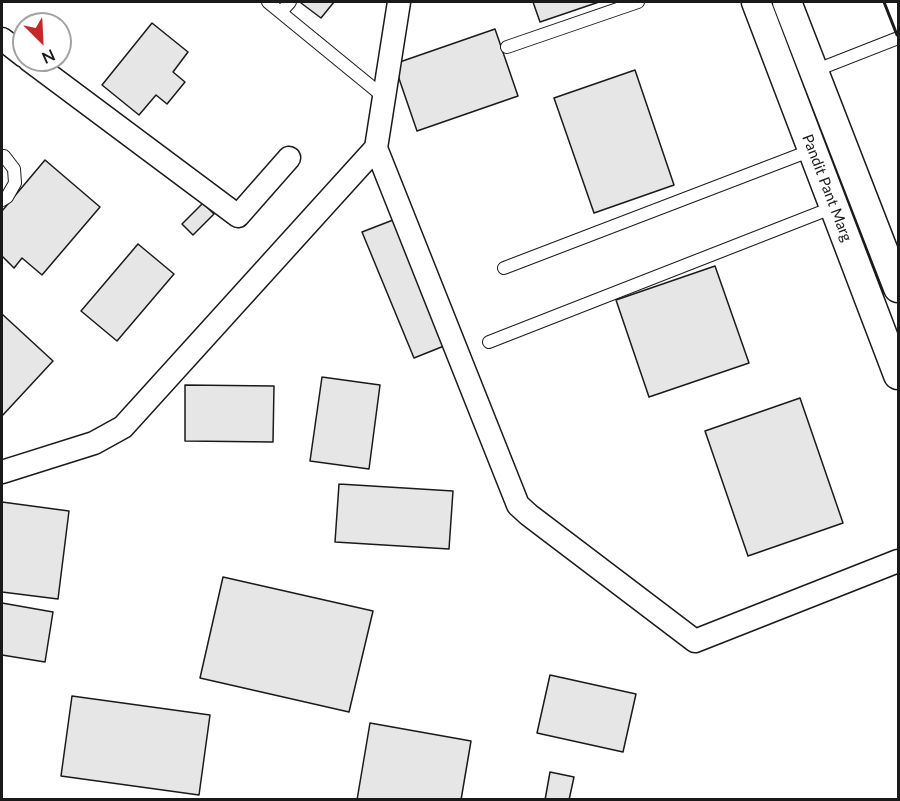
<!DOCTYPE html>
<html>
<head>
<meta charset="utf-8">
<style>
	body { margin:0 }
	#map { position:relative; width:900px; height:801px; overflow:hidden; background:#fff; font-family:Lato,sans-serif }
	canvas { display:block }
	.frame { position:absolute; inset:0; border:3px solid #1a1a1a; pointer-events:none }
	.north { position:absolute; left:12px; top:12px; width:60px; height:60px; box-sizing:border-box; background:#fff; border:2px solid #a3a3a3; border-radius:50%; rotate:156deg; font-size:16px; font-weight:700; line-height:24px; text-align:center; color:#1a1a1a }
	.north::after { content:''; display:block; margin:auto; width:21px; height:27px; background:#c62828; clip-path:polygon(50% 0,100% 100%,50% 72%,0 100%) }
</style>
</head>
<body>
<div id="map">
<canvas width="900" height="801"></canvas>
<div class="frame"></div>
<div class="north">N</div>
</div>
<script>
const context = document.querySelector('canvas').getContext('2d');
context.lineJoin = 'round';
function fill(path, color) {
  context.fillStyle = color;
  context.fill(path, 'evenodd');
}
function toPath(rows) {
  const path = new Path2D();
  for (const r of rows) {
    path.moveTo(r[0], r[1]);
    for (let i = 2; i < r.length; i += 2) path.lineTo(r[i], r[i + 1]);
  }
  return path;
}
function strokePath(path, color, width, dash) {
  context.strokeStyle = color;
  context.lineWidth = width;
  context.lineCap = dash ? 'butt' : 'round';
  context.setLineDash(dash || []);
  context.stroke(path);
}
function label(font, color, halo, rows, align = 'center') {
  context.font = font + ' Lato,sans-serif';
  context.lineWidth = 4.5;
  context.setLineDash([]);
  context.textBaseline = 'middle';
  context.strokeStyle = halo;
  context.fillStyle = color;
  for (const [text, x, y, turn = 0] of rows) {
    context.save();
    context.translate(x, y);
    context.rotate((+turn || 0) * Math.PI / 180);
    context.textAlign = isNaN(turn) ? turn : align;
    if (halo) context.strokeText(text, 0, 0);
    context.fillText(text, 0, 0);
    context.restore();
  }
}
const building = toPath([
	[302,2,334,2,321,18,301,3,302,2],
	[533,2,599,2,540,22,533,2],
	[152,23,188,52,173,72,185,82,167,104,156,95,139,115,102,85,152,23],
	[495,29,518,96,417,131,394,64,495,29],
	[635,70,674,185,594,213,554,98,635,70],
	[45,160,100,207,42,275,22,258,14,268,2,256,2,211,45,160],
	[203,203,214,214,193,235,182,224,203,203],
	[393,220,444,346,414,358,362,232,393,220],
	[138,244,174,274,117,341,81,311,138,244],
	[715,266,749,363,649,397,616,300,715,266],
	[2,314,53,361,2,416,2,314],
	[322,377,380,385,369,469,310,461,322,377],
	[185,385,274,386,273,442,185,441,185,385],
	[800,398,843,523,748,556,705,431,800,398],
	[339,484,453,491,449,549,335,542,339,484],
	[2,502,69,511,58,599,2,592,2,502],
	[223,577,373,611,349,712,200,678,223,577],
	[2,603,53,612,45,662,2,655,2,603],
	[550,675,636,694,623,752,537,733,550,675],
	[72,696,210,715,199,795,61,776,72,696],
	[370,723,471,741,461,800,357,800,370,723],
	[550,772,574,777,569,800,545,800,550,772]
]);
const service = toPath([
	[268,2,384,97],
	[281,12,290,2],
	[507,47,638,2],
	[814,71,898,38],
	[2,156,4,156,14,169,15,183,7,197,2,200],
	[504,268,812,150],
	[489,342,834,207]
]);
const minor = toPath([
	[399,2,376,148,518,505,529,515,695,641,898,561],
	[2,39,24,56],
	[29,60,238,216,289,158],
	[2,472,94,443,123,427,376,148]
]);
const tertiary = toPath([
	[756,2,898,375],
	[787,2,898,288]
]);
const wall = toPath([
	[884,2,897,35]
]);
const streetNames = [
	["Pandit Pant Marg",827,188,69]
];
fill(building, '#e6e6e6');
strokePath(building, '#1a1a1a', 1.5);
strokePath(service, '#1a1a1a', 14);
strokePath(minor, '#1a1a1a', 25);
strokePath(tertiary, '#1a1a1a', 31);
strokePath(service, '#fff', 12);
strokePath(minor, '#fff', 22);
strokePath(tertiary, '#fff', 28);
strokePath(wall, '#1a1a1a', 3);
label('15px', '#1a1a1a', '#fff', streetNames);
</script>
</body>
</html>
